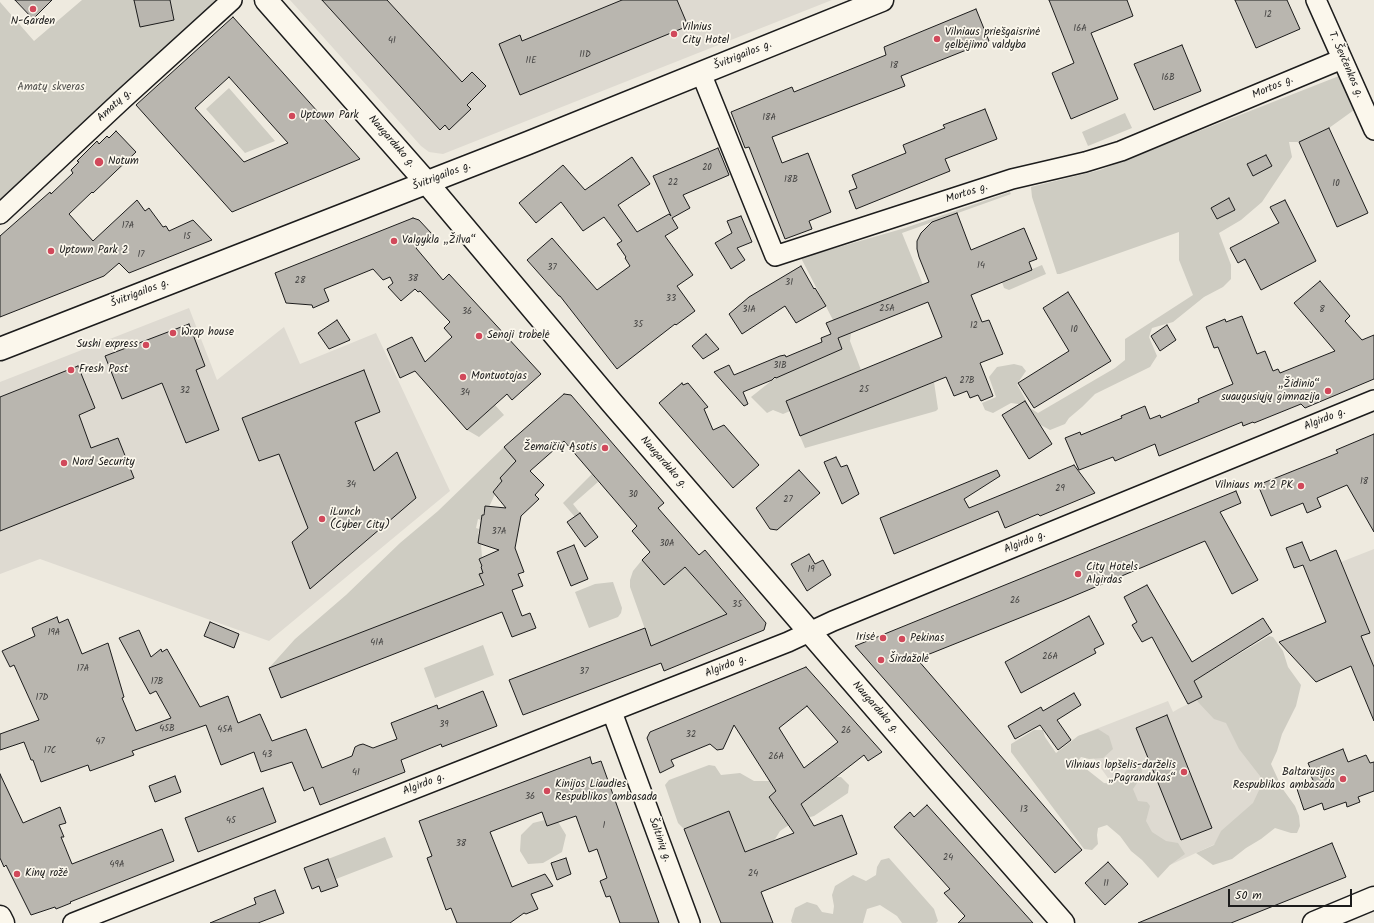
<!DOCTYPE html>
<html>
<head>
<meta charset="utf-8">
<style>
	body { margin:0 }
	#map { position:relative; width:1374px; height:923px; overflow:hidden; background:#eeeadf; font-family:Kalam,sans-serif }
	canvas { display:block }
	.scale { position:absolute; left:1228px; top:889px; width:124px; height:18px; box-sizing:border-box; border:2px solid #1c1c1c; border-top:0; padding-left:5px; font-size:12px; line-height:14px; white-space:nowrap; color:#1c1c1c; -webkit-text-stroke:3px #fbf7ec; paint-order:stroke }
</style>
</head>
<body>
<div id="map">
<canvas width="1374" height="923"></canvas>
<div class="scale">50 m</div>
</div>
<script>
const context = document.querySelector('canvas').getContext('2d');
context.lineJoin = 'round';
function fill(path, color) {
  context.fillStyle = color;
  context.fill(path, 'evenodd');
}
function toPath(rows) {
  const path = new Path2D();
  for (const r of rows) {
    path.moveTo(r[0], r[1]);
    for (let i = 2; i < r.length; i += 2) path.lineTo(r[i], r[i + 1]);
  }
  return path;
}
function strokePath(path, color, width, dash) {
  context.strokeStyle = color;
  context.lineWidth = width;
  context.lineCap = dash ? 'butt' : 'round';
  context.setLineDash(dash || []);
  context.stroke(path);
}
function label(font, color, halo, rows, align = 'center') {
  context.font = font + ' Kalam,sans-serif';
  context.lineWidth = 3.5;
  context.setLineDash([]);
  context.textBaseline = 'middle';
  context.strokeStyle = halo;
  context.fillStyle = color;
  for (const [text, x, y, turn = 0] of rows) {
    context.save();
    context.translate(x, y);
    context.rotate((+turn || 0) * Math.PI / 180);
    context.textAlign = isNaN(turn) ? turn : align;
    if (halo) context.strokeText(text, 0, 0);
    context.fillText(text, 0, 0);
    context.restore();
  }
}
const built = toPath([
	[290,0,832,0,443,154,429,152,421,146],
	[189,308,217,380,284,327,300,364,376,333,450,491,269,641,40,559,0,574,0,382],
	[1374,549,1374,667,1361,636,1370,632,1341,562],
	[1221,664,1280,814,1170,865,1078,736,1168,701,1173,712,1178,709,1202,697]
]);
const green = toPath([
	[82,0,221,0,0,202,0,2,34,41],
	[1339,76,1354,110,1329,128,1299,142,1289,142,1292,157,1262,202,1241,220,1219,233,1231,265,1231,279,1223,287,1204,297,1173,322,1152,328,1149,337,1157,356,1150,367,1095,394,1082,407,1069,418,1065,424,1050,430,1037,423,1018,404,1011,403,993,413,985,410,982,403,996,397,989,377,997,367,1014,364,1022,366,1026,371,1017,384,1030,408,1038,413,1115,368,1125,360,1125,339,1193,295,1179,260,1179,232,1060,274,1057,274,1032,197,1031,187,1100,170],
	[229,88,275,141,245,153,206,109],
	[1125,113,1132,128,1088,146,1082,132],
	[1010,192,1011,194,902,233,923,285,844,316,851,333,850,341,861,370,786,401,790,411,783,414,773,410,767,413,751,397,775,378,842,349,835,332,834,322,801,258,905,228],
	[1042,265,1046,274,1009,290,1004,288,1002,282],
	[934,382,938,409,936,411,805,448,800,436],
	[495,405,504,415,479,437,467,430],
	[504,447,520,465,506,472,500,478,502,481,493,492,495,494,489,507,485,507,481,520,478,519,476,528,479,529,478,534,480,535,478,543,481,544,482,558,479,559,482,566,481,567,483,573,480,574,483,583,474,589,269,668,295,639,346,595,400,543,438,511],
	[592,474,598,482,573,504,580,513,575,517,563,503],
	[642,560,664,585,685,567,708,593,735,619,720,617,651,646,630,587,630,580,633,571],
	[613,582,622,608,621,613,618,617,589,628,575,592,595,584],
	[1269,636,1273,637,1283,651,1288,667,1301,685,1296,706,1282,734,1277,751,1271,764,1282,788,1295,806,1299,816,1300,826,1297,833,1291,833,1275,828,1261,839,1246,848,1232,859,1213,865,1196,853,1214,845,1221,831,1253,803,1261,786,1260,776,1239,749,1226,723,1214,719,1198,702,1197,700,1202,697,1194,681],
	[483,645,494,675,435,698,424,668],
	[1098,729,1109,736,1113,749,1103,758,1089,759,1081,757,1078,761,1080,768,1085,768,1104,783,1113,784,1121,777,1131,765,1137,761,1141,765,1142,771,1141,777,1133,789,1138,801,1147,802,1150,806,1146,821,1152,832,1166,841,1178,843,1185,854,1170,865,1158,878,1142,860,1131,851,1120,836,1107,825,1098,828,1097,835,1098,844,1092,850,1084,849,1011,752,1011,744,1034,730,1043,730,1045,737,1056,753,1078,736],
	[709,765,715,766,721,775,740,773,754,781,770,781,776,791,769,797,784,820,803,807,801,804,836,777,841,777,849,785,848,793,814,816,795,821,780,831,774,841,745,852,729,811,684,829,678,823,665,785,669,780],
	[549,819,557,820,566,835,562,852,543,863,528,864,520,851,521,835,533,823],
	[385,837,393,857,336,879,328,859],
	[889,858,934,909,938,921,936,923,902,923,897,916,880,905,867,909,863,923,792,923,791,921,795,908,807,902,817,905,822,912,833,914,834,906,832,895,835,886,853,875,866,881,876,875,877,867,881,860]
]);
const building = toPath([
	[15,0,52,0,33,19,15,0],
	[134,0,170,0,174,20,140,27,134,0],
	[322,0,387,0,462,82,472,72,486,86,467,105,471,109,449,130,445,125,440,130,322,0],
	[622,0,677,0,688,26,520,95,499,44,520,35,522,41,622,0],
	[1049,0,1127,0,1133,16,1091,33,1118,99,1071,119,1052,73,1074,63,1049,0],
	[1235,0,1287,0,1300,29,1256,48,1235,0],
	[976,9,989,41,901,76,905,86,772,137,782,163,808,153,831,212,809,221,812,229,785,239,749,147,745,148,731,112,792,87,794,92,886,55,884,47,976,9],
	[233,17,360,159,232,212,136,105,233,17],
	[229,77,288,143,244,162,195,108,229,77],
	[1182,45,1201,91,1154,110,1134,64,1182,45],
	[985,109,997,139,945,159,950,171,856,209,849,191,857,188,852,175,906,153,903,145,945,128,943,125,985,109],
	[1329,128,1368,213,1337,227,1299,142,1329,128],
	[116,131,136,152,93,193,92,192,69,214,93,241,137,200,145,211,149,208,163,227,166,226,169,231,193,220,212,240,129,273,119,263,104,276,0,317,0,236,50,192,51,194,73,173,71,170,79,162,77,161,97,141,99,144,107,136,109,138,116,131],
	[718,148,729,175,683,195,690,208,672,218,678,228,665,236,693,275,677,286,695,311,676,325,675,324,617,369,560,296,559,296,527,260,552,238,597,290,630,266,625,258,626,257,617,244,622,241,604,217,583,231,561,202,536,223,519,203,563,165,585,190,632,157,650,184,618,205,637,232,669,214,671,216,653,176,718,148],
	[1266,155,1272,166,1253,176,1247,164,1266,155],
	[1229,198,1235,210,1217,219,1211,208,1229,198],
	[1285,200,1316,261,1261,290,1245,259,1238,263,1230,248,1279,223,1270,207,1285,200],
	[957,213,971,250,1024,228,1037,259,1029,262,1032,270,971,295,982,322,989,320,1003,354,980,363,993,396,981,401,978,395,970,398,967,391,954,396,946,377,800,436,786,401,942,337,928,302,838,338,842,349,776,378,775,377,772,380,743,392,748,404,744,406,714,372,729,365,734,375,780,356,785,355,786,357,822,342,821,338,831,334,826,323,929,282,919,257,917,249,917,241,921,233,932,222,957,213],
	[741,216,752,242,737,248,745,260,731,269,715,243,732,233,727,221,741,216],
	[413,218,419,220,432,234,416,248,443,280,449,274,541,374,512,400,507,394,467,430,415,371,400,378,387,349,412,337,425,362,452,337,444,328,450,322,420,291,418,292,415,289,401,301,388,287,393,283,390,277,383,280,373,269,324,289,329,301,313,308,312,305,286,303,275,273,413,218],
	[801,266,814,289,815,288,826,306,796,323,785,306,742,334,729,314,749,297,801,266],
	[1320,281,1350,316,1345,321,1362,340,1374,335,1374,379,1305,408,1301,404,1254,423,1253,422,1243,426,1242,422,1159,456,1155,444,1115,461,1113,457,1079,470,1065,438,1080,432,1081,435,1122,418,1121,416,1145,406,1150,419,1160,415,1161,418,1199,402,1198,399,1233,384,1218,347,1214,348,1206,327,1225,319,1226,322,1242,316,1257,354,1265,351,1273,371,1278,369,1280,373,1335,351,1294,303,1320,281],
	[1068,292,1111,361,1034,408,1018,383,1069,351,1043,308,1068,292],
	[337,320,350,340,329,349,318,333,337,320],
	[189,324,205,366,196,370,219,430,186,443,162,383,122,399,105,356,189,324],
	[1167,325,1176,340,1160,351,1151,336,1167,325],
	[706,334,719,349,703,359,692,346,706,334],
	[78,366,95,408,79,415,91,448,118,438,134,478,0,531,0,397,78,366],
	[364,370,380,412,355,422,374,471,397,452,416,498,310,589,292,542,308,528,279,454,259,461,242,418,364,370],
	[682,383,683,385,688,383,708,407,704,409,713,430,724,425,759,465,733,488,659,403,682,383],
	[564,394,571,395,664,503,658,508,699,555,705,550,766,623,764,630,664,671,661,663,523,715,509,680,645,628,651,646,727,614,685,567,664,585,642,560,650,552,632,531,637,526,564,441,530,471,544,485,535,495,539,499,521,516,515,548,524,572,518,574,523,586,512,590,522,616,530,613,536,628,512,637,502,612,281,698,269,668,484,585,479,574,483,573,481,567,482,566,479,559,499,550,478,543,482,515,484,515,485,506,506,508,493,492,502,481,500,478,516,461,504,447,564,394],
	[1025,401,1052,444,1029,459,1002,415,1025,401],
	[1374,434,1374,532,1347,485,1317,498,1321,507,1307,513,1303,503,1271,516,1258,485,1338,453,1336,450,1374,434],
	[836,457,841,467,847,465,859,494,842,504,824,462,836,457],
	[1074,465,1095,493,1040,516,1038,514,1005,528,998,511,894,554,880,518,997,470,1000,476,964,499,969,508,1074,465],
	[799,470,820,493,777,530,770,529,756,508,799,470],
	[1236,491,1241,503,1220,512,1258,580,1232,594,1205,541,1062,601,917,659,1082,850,1055,873,855,646,1236,491],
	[580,513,598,537,585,547,567,522,580,513],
	[1302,542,1310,561,1336,550,1370,633,1361,636,1374,667,1374,721,1351,666,1316,682,1279,642,1326,622,1303,565,1294,568,1286,548,1302,542],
	[574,545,588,579,571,586,557,552,574,545],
	[809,554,815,564,823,560,831,575,807,591,791,564,809,554],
	[1147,585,1192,662,1263,618,1272,632,1194,681,1202,697,1188,704,1152,637,1142,642,1132,625,1137,622,1124,597,1147,585],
	[1089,616,1104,644,1094,649,1096,653,1021,693,1005,662,1089,616],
	[57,617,59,623,68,619,82,654,108,643,124,697,122,698,136,731,171,718,156,691,150,694,119,638,139,630,151,657,161,649,162,652,167,649,200,707,228,696,238,723,260,714,272,741,306,729,322,768,352,756,355,747,359,745,363,744,373,748,397,739,391,723,437,705,438,709,483,691,497,726,442,747,441,744,401,760,405,772,320,805,313,787,304,791,292,762,261,772,254,752,221,765,206,725,132,751,134,755,90,771,88,765,41,782,33,760,31,760,24,742,0,750,0,734,39,720,14,665,10,667,2,651,35,636,32,628,57,617],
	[210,622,239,634,234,648,204,636,210,622],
	[806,667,882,752,868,761,864,755,801,804,814,826,842,815,857,854,761,892,773,923,721,923,684,829,729,811,745,852,794,833,769,797,776,791,734,725,723,749,717,750,710,744,671,760,674,766,660,773,647,738,650,732,806,667],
	[807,706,838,742,804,768,779,728,807,706],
	[1074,693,1081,705,1057,720,1071,740,1058,750,1040,725,1015,739,1008,726,1041,707,1043,711,1074,693],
	[1167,715,1212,828,1181,840,1136,728,1167,715],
	[1343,749,1348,762,1366,755,1370,763,1374,762,1374,791,1358,797,1360,802,1347,807,1346,802,1324,810,1322,803,1304,810,1297,789,1314,782,1311,776,1313,775,1308,763,1343,749],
	[590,757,592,764,601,761,659,923,620,923,610,896,606,897,600,881,607,878,597,849,589,852,576,816,547,826,542,812,490,832,512,887,545,874,553,886,531,894,538,909,526,914,524,913,510,923,457,923,451,908,446,910,427,858,432,856,419,821,590,757],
	[0,774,23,823,60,807,66,823,59,825,64,837,61,837,72,864,162,829,174,861,70,902,71,903,56,909,55,907,31,915,6,865,4,867,0,858,0,774],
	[175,776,181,792,155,802,149,786,175,776],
	[263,788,276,822,198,852,185,818,263,788],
	[927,805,1033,923,958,923,965,916,944,893,950,889,894,827,910,812,914,817,927,805],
	[1332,843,1346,877,1231,923,1138,923,1332,843],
	[566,858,571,874,557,880,551,863,566,858],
	[328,859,338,886,321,892,319,886,312,889,304,868,328,859],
	[1108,862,1128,884,1105,905,1085,883,1108,862],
	[275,890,284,913,258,923,210,923,256,904,254,898,275,890]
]);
const minor = toPath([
	[1316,0,1374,130],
	[701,73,775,256,1012,179,1085,162,1121,151,1342,59],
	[0,214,122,100,232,0],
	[612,712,690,923],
	[73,923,788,642,833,621,1374,400]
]);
const major = toPath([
	[266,0,427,183,612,403,935,777,1063,923],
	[0,349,528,143,882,0],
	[0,917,3,923],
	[1314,923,1374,898]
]);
const markers = [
	[33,9,4,"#d1495b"],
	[674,34,4,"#d1495b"],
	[937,39,4,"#d1495b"],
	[292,116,4,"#d1495b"],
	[99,162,5,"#d1495b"],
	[394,241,4,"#d1495b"],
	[51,251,4,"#d1495b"],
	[173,333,4,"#d1495b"],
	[479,336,4,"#d1495b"],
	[146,345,4,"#d1495b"],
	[71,370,4,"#d1495b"],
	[463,377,4,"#d1495b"],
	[1328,391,4,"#d1495b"],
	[605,448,4,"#d1495b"],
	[64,463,4,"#d1495b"],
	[1301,486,4,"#d1495b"],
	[322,519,4,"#d1495b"],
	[1078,574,4,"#d1495b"],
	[883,638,4,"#d1495b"],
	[902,639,4,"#d1495b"],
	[881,660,4,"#d1495b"],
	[1184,772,4,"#d1495b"],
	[1343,779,4,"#d1495b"],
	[547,791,4,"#d1495b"],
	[17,874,4,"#d1495b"]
];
const numberNames = [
	["12",1268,15],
	["16A",1080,29],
	["41",392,41],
	["11D",585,55],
	["11E",531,61],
	["18",894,66],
	["16B",1168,78],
	["18A",769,118],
	["20",707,168],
	["18B",791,180],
	["22",673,183],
	["10",1336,184],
	["17A",128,226],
	["15",187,237],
	["17",141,255],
	["14",981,266],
	["37",552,268],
	["38",413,279],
	["28",300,281],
	["31",789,283],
	["33",671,299],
	["25A",887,309],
	["31A",749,310],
	["8",1322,310],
	["36",467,312],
	["35",638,325],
	["12",974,326],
	["10",1074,330],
	["31B",780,366],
	["27B",967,381],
	["25",864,390],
	["32",185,391],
	["34",465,393],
	["18",1364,482],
	["34",351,485],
	["29",1060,489],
	["30",633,495],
	["27",788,500],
	["37A",499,532],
	["30A",667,544],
	["19",811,570],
	["26",1015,601],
	["35",737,605],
	["19A",54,633],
	["41A",377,643],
	["26A",1050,657],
	["17A",83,669],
	["37",584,672],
	["17B",157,682],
	["17D",42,698],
	["39",444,725],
	["45B",167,729],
	["45A",225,730],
	["26",846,731],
	["32",691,735],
	["47",100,742],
	["17C",50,751],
	["43",267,755],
	["26A",776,757],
	["41",356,773],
	["36",530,797],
	["13",1024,810],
	["45",231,821],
	["1",604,826],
	["38",461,844],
	["24",948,858],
	["49A",117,865],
	["24",753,874],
	["11",1106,884]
];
const poiNames = [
	["N-Garden",33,22,"center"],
	["Vilnius",682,28],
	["City Hotel",682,41],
	["Vilniaus priešgaisrinė",945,33],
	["gelbėjimo valdyba",945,46],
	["Uptown Park",300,116],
	["Notum",108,162],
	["Valgykla „Žilva“",402,241],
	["Uptown Park 2",59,251],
	["Wrap house",181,333],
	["Senoji trobelė",487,336],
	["Sushi express",138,345,"right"],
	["Fresh Post",79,370],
	["Montuotojas",471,377],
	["„Židinio“",1320,385,"right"],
	["suaugusiųjų gimnazija",1320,398,"right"],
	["Žemaičių Ąsotis",597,448,"right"],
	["Nord Security",72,463],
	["Vilniaus m. 2 PK",1293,486,"right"],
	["iLunch",330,513],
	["(Cyber City)",330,526],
	["City Hotels",1086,568],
	["Algirdas",1086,581],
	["Irisė",875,638,"right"],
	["Pekinas",910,639],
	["Širdažolė",889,660],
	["Vilniaus lopšelis-darželis",1176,766,"right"],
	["„Pagrandukas“",1176,779,"right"],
	["Baltarusijos",1335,773,"right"],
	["Respublikos ambasada",1335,786,"right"],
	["Kinijos Liaudies",555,785],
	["Respublikos ambasada",555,798],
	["Kinų rožė",25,874]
];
const streetNames = [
	["Švitrigailos g.",743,56,-22],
	["T. Ševčenkos g.",1345,65,66],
	["Mortos g.",1273,88,-23],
	["Amatų g.",115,106,-43],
	["Naugarduko g.",391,142,49],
	["Švitrigailos g.",442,177,-21],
	["Mortos g.",967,194,-18],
	["Švitrigailos g.",140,294,-21],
	["Algirdo g.",1325,420,-22],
	["Naugarduko g.",663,463,49],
	["Algirdo g.",1025,543,-22],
	["Algirdo g.",726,667,-22],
	["Naugarduko g.",875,708,49],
	["Algirdo g.",424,785,-21],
	["Šaltinių g.",659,840,70]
];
const parkNames = [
	["Amatų skveras",51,88]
];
fill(built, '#dedad1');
fill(green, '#ceccc2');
fill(building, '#b9b6af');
strokePath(building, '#1c1c1c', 1);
strokePath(minor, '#1c1c1c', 22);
strokePath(major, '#1c1c1c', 25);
strokePath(minor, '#fbf7ec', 19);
strokePath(major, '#fbf7ec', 22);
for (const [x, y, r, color] of markers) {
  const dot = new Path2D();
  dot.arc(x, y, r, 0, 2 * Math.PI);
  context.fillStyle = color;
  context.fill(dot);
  strokePath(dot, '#fbf7ec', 1.5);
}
label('9px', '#434241', null, numberNames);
label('11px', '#1c1c1c', '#fbf7ec', poiNames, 'left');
label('11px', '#1c1c1c', '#fbf7ec', streetNames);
label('11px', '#51514e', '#fbf7ec', parkNames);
</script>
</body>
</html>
